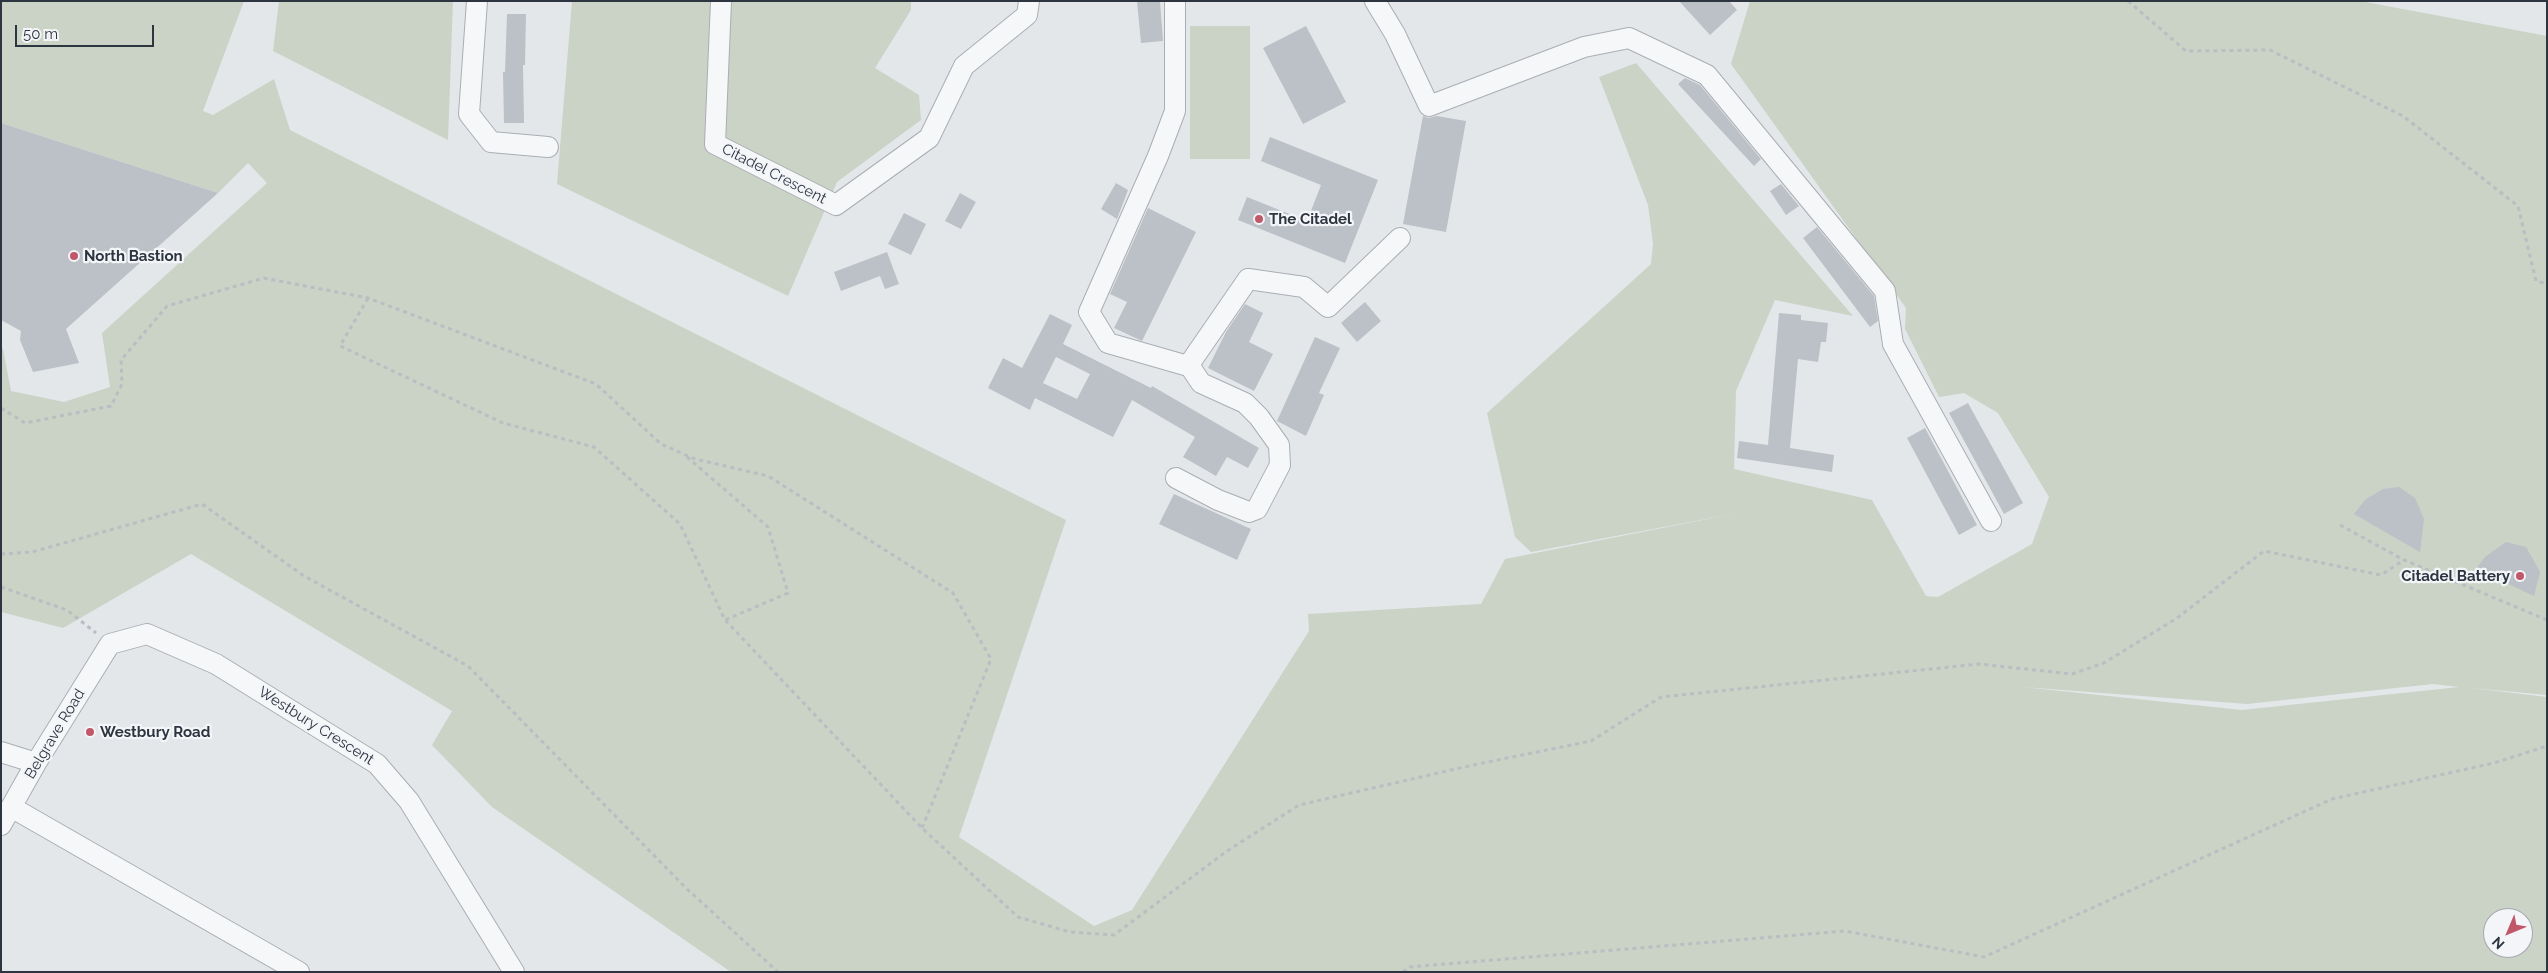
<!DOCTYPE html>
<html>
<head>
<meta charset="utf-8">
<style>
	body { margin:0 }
	#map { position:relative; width:2548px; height:973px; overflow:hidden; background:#e4e7ea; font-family:Raleway,sans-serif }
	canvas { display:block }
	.frame { position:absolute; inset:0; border:2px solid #2d3541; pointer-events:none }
	.north { position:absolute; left:2483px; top:908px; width:50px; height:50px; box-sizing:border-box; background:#f4f5f8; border:1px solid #a4a8af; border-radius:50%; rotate:225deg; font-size:14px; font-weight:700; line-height:20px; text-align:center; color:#2d3541 }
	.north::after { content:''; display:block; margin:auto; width:18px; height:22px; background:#c0586a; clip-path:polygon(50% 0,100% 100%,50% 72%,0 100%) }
	.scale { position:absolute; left:15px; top:25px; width:139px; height:22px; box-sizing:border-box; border:2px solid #2d3541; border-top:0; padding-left:6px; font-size:15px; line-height:18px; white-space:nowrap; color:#2d3541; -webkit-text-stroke:4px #f4f5f8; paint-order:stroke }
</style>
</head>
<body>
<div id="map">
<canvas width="2548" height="973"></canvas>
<div class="frame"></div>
<div class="north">N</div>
<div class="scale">50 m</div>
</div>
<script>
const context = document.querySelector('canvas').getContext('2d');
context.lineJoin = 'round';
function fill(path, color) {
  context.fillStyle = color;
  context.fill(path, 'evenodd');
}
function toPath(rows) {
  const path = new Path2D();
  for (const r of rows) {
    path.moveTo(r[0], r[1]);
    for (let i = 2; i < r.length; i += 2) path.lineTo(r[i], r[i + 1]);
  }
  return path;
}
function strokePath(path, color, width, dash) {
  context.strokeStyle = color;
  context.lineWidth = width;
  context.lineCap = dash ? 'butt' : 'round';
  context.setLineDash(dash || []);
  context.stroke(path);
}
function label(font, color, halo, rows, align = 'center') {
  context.font = font + ' Raleway,sans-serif';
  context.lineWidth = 4.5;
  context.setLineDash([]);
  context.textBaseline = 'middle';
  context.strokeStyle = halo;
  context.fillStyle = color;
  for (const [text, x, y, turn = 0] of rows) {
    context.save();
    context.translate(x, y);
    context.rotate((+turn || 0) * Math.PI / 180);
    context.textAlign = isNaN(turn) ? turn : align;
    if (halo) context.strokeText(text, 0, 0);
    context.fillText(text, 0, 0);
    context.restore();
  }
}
const green = toPath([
	[1,1,244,1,203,111,213,115,274,79,290,130,1066,520,959,837,1094,926,1132,910,1309,631,1308,614,1481,604,1505,559,1738,513,1531,552,1515,537,1487,413,1651,264,1653,244,1648,205,1599,77,1636,63,1853,316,1775,300,1736,391,1734,469,1872,500,1926,596,1938,597,2032,544,2049,497,1998,413,1964,393,1939,397,1905,329,1906,308,1731,64,1750,1,2360,1,2547,36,2547,695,2471,688,2547,697,2547,972,731,972,492,807,432,745,452,711,191,554,63,628,1,612,1,347,3,349,11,391,64,402,110,387,102,333,267,183,248,163,218,193,1,123],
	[2433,684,2459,687,2242,710,2023,687,2247,704],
	[2493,918,2523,918,2523,948,2493,948],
	[279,1,453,1,448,140,273,51],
	[572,1,911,1,911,10,875,68,919,95,921,120,837,182,788,296,557,184],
	[1190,26,1250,26,1250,159,1190,159]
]);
const building = toPath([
	[1137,1,1160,1,1163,41,1141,43],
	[1679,1,1729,1,1737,10,1710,35],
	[507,14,526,14,525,65,523,65,524,123,504,123,503,72,505,72],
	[1306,26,1346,102,1303,124,1263,48],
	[1685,78,1700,85,1761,159,1754,166,1678,84],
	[1423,116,1428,118,1437,116,1466,121,1446,232,1403,224],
	[1,123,218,193,66,329,79,363,33,372,20,340,21,331,1,320],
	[1270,137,1378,180,1345,263,1238,220,1247,197,1307,221,1321,185,1261,161],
	[1116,183,1128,190,1117,219,1101,209],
	[1781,184,1799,206,1786,215,1770,191],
	[960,193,976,202,961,229,945,221],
	[1148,208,1196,232,1142,341,1114,328,1127,302,1110,294],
	[904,213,926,224,911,255,888,244],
	[1817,227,1874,296,1878,321,1870,327,1803,238],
	[887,252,899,284,885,289,880,276,841,291,834,272],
	[1365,302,1381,321,1357,342,1341,323],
	[1245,304,1263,313,1249,342,1273,354,1254,391,1208,368,1226,332],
	[1779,313,1801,315,1801,320,1828,323,1826,342,1821,342,1818,362,1798,359,1790,448,1834,455,1832,472,1737,458,1739,441,1768,445],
	[1050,314,1072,325,1063,344,1151,388,1152,386,1259,448,1248,468,1227,457,1216,476,1183,457,1195,437,1132,400,1113,437,1035,398,1030,410,988,388,1003,358,1022,368],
	[1056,357,1090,374,1077,399,1043,383],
	[1315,337,1340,348,1319,393,1324,395,1306,436,1277,421],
	[1968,403,2023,503,2004,514,1949,413],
	[1925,428,1977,525,1959,535,1907,438],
	[2399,487,2415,498,2424,519,2420,552,2354,514,2366,499,2383,489],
	[1174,494,1251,529,1237,560,1159,524],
	[2506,542,2526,547,2540,572,2534,596,2476,569,2485,557]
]);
const path = toPath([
	[2128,1,2186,51,2270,50,2403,116,2518,206,2536,281,2547,284],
	[368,298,340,346,503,423,594,447,680,524,725,620,922,828,1018,917,1070,932,1114,935,1227,851,1299,805,1473,765,1591,741,1661,697,1979,664,2072,674,2104,663,2177,618,2264,551,2381,575,2404,560],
	[1,408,25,423,111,406,122,384,121,360,167,306,264,278,368,298,596,384,661,444,695,459,768,476,953,593,991,659,922,828],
	[687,457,768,527,788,593,725,620],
	[2340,525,2404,560,2547,620],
	[1,554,32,552,202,504,304,576,468,666,686,888,778,972],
	[1,587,67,610,96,633],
	[1403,972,1409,967,1845,931,1984,957,2332,799,2494,763,2547,746]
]);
const minor = toPath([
	[477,1,469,114,491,142,548,147],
	[721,1,715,144,836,205,929,138,964,66,1027,15,1029,1],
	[1175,1,1175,111,1158,156,1089,312,1108,343,1188,366,1248,279,1304,287,1328,307,1400,238],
	[1375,1,1395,34,1429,106,1584,47,1629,38,1707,75,1885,291,1893,344,1991,521],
	[1176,478,1218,500,1249,512,1257,509,1280,465,1279,445,1259,417,1245,403,1201,383,1189,365],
	[1,752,36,763],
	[11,807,299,972],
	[1,825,36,763,110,644,147,634,216,664,377,764,409,801,514,972]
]);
const markers = [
	[1259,219,5,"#c0586a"],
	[74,256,5,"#c0586a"],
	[2520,576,5,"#c0586a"],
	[90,732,5,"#c0586a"]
];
const streetNames = [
	["Citadel Crescent",774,174,27],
	["Westbury Crescent",316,726,32],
	["Belgrave Road",55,734,-59]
];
const poiNames = [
	["The Citadel",1269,219],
	["North Bastion",84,256],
	["Citadel Battery",2510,576,"right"],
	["Westbury Road",100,732]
];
fill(green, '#cad3c6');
fill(building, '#bcc0c7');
strokePath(minor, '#a9aeb4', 22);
strokePath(path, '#babdc2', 3, [4, 4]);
strokePath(minor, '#f6f7f9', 20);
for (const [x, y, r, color] of markers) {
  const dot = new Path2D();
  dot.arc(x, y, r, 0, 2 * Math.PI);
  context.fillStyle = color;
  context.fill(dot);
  strokePath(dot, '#f4f5f8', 2);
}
label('15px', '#2d3541', '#f4f5f8', streetNames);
label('bold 15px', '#2d3541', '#f4f5f8', poiNames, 'left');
</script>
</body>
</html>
